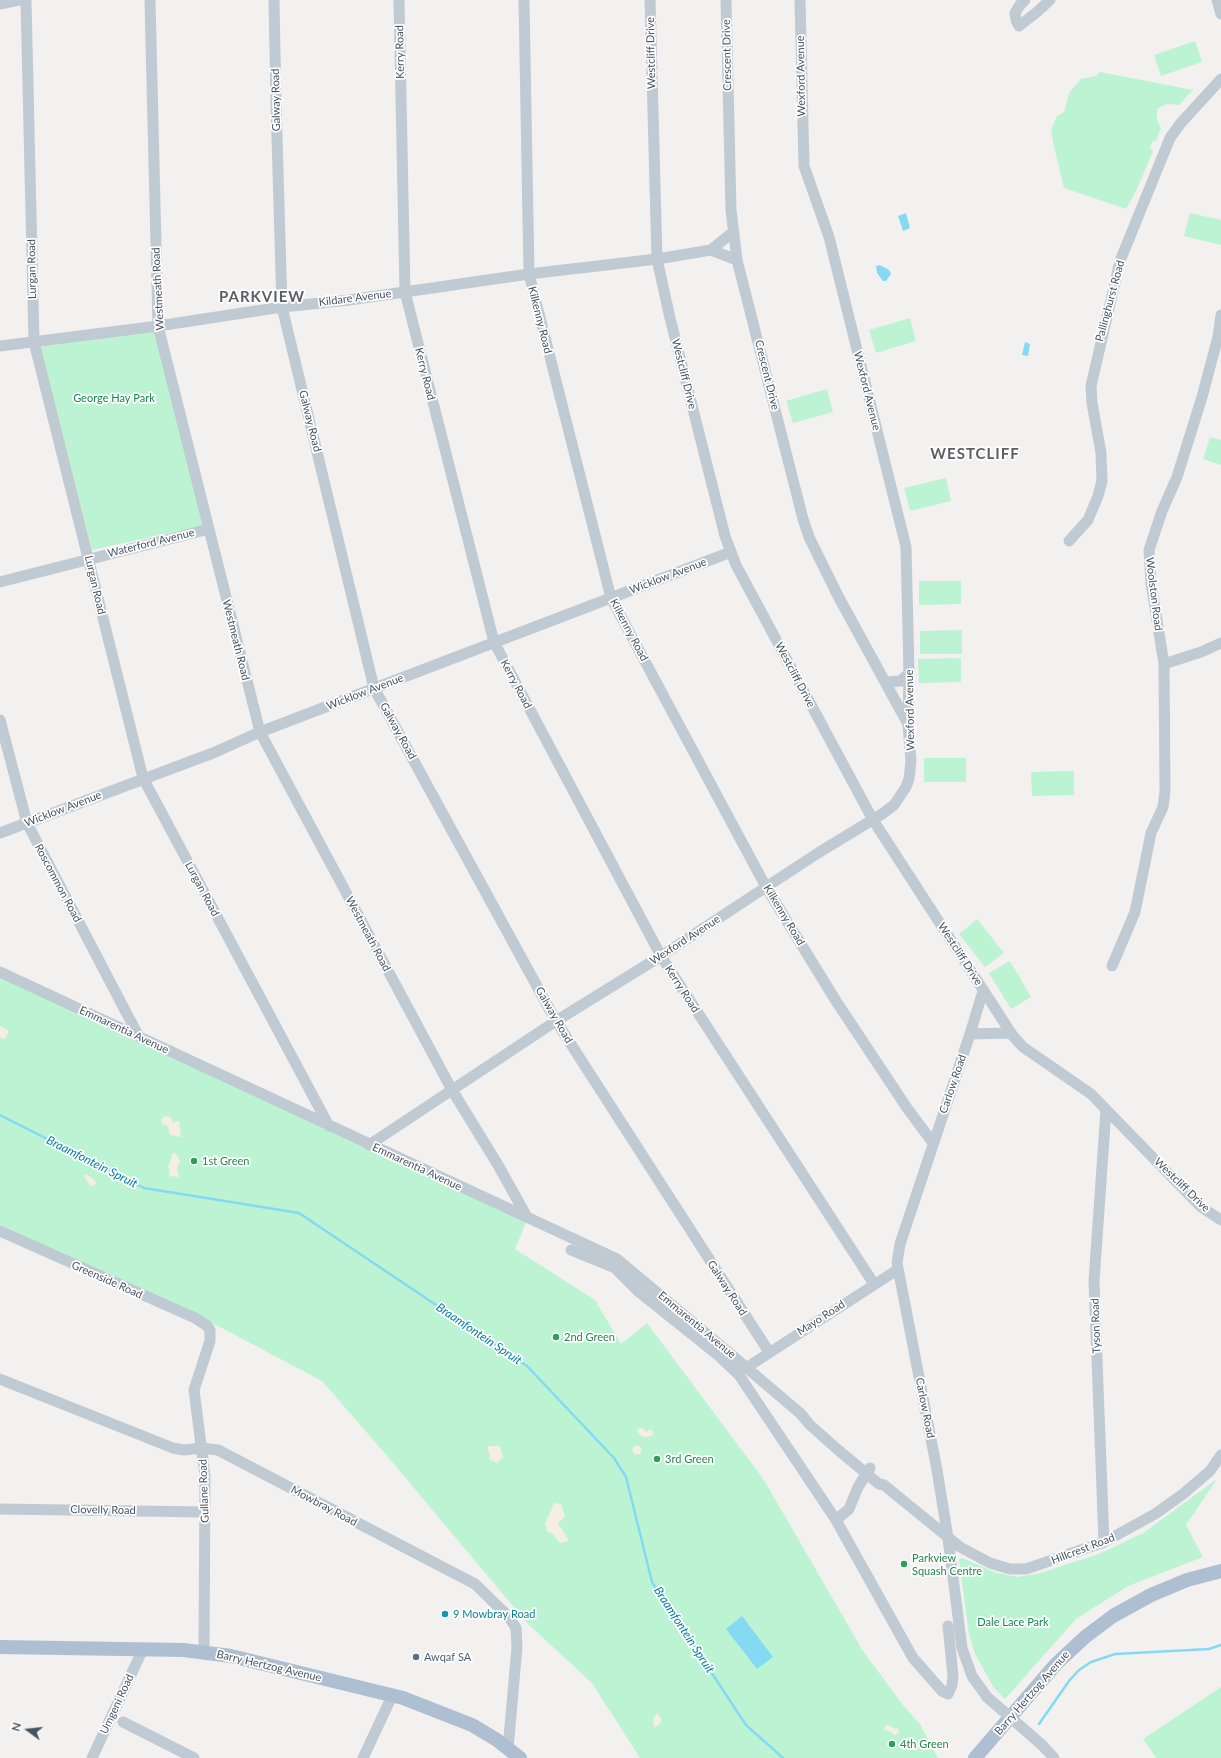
<!DOCTYPE html>
<html>
<head>
<meta charset="utf-8">
<style>
	body { margin:0 }
	#map { position:relative; width:1221px; height:1758px; overflow:hidden; background:#f3f0f0; font-family:Lato,sans-serif }
	canvas { display:block }
	.north { position:absolute; left:8px; top:1710px; width:40px; height:40px; -webkit-text-stroke:3px #fff; paint-order:stroke; rotate:285deg; font-size:11px; font-weight:700; line-height:16px; text-align:center; color:#475360 }
	.north::after { content:''; display:block; margin:auto; width:14px; height:18px; background:#475360; clip-path:polygon(50% 0,100% 100%,50% 72%,0 100%) }
</style>
</head>
<body>
<div id="map">
<canvas width="1221" height="1758"></canvas>
<div class="north">N</div>
</div>
<script>
const context = document.querySelector('canvas').getContext('2d');
context.lineJoin = 'round';
function fill(path, color) {
  context.fillStyle = color;
  context.fill(path, 'evenodd');
}
function toPath(rows) {
  const path = new Path2D();
  for (const r of rows) {
    if (r.length === 3) {
      path.moveTo(r[0] + r[2], r[1]);
      path.arc(r[0], r[1], r[2], 0, 2 * Math.PI);
      continue;
    }
    path.moveTo(r[0], r[1]);
    for (let i = 2; i < r.length; i += 2) path.lineTo(r[i], r[i + 1]);
  }
  return path;
}
function strokePath(path, color, width, dash) {
  context.strokeStyle = color;
  context.lineWidth = width;
  context.lineCap = dash ? 'butt' : 'round';
  context.setLineDash(dash || []);
  context.stroke(path);
}
function label(font, color, halo, rows, align = 'center') {
  context.font = font + ' Lato,sans-serif';
  context.lineWidth = 3.5;
  context.setLineDash([]);
  context.textBaseline = 'middle';
  context.strokeStyle = halo;
  context.fillStyle = color;
  for (const [text, x, y, turn = 0] of rows) {
    context.save();
    context.translate(x, y);
    context.rotate((+turn || 0) * Math.PI / 180);
    context.textAlign = isNaN(turn) ? turn : align;
    if (halo) context.strokeText(text, 0, 0);
    context.fillText(text, 0, 0);
    context.restore();
  }
}
const green = toPath([
	[1195,41,1202,62,1161,76,1154,55],
	[1100,72,1193,90,1179,105,1167,104,1157,109,1157,120,1161,128,1156,141,1153,141,1150,147,1153,151,1136,191,1126,209,1064,188,1054,146,1051,130,1057,116,1064,112,1069,93,1081,79,1096,76],
	[1190,213,1221,220,1221,245,1184,236],
	[910,318,916,341,876,353,869,330],
	[157,327,206,525,92,550,40,347],
	[827,389,833,412,793,423,786,401],
	[1210,437,1221,440,1221,465,1203,459],
	[946,478,951,501,910,511,904,488],
	[919,581,961,581,961,604,919,605],
	[962,630,962,654,920,654,920,631],
	[961,658,961,682,919,683,918,659],
	[924,758,966,758,966,782,924,782],
	[1074,771,1074,795,1032,796,1031,772],
	[977,919,1004,953,985,967,959,934],
	[1010,961,1031,997,1011,1009,989,973],
	[0,970,526,1222,515,1249,595,1300,621,1344,647,1323,764,1480,863,1651,902,1704,920,1724,938,1758,640,1758,592,1683,528,1624,388,1457,322,1381,222,1328,0,1225],
	[1217,1479,1186,1525,1203,1557,1128,1586,1076,1619,1005,1699,994,1688,975,1654,969,1634,959,1560,962,1558,997,1573,1018,1577,1040,1573,1099,1554,1143,1533],
	[1221,1687,1221,1758,1156,1758,1143,1739]
]);
const sand = toPath([
	[0,1026,9,1031,5,1039,0,1038],
	[165,1116,171,1117,173,1123,175,1121,179,1121,181,1137,170,1135,168,1126,162,1124,161,1119],
	[173,1153,177,1154,180,1162,177,1167,179,1177,169,1176,170,1170,168,1167],
	[86,1174,94,1180,96,1184,92,1186,89,1184,84,1176],
	[639,1428,643,1428,646,1432,651,1429,653,1432,652,1436,644,1437,640,1435,637,1430],
	[637,1450,4.5],
	[488,1446,500,1446,503,1457,497,1463,489,1459,490,1454,488,1451],
	[674,1461,4.5],
	[554,1503,561,1504,565,1516,558,1523,569,1541,560,1543,552,1533,548,1532,545,1524],
	[657,1713,661,1718,661,1721,659,1725,654,1727,653,1720],
	[888,1725,895,1729,898,1728,899,1733,894,1735,891,1732,884,1730,885,1726]
]);
const water = toPath([
	[906,213,910,228,903,231,898,216],
	[880,265,889,270,891,274,886,281,883,281,877,273,876,266],
	[1025,342,1030,344,1028,356,1022,355],
	[742,1616,773,1657,757,1669,726,1629]
]);
const stream = toPath([
	[0,1115,144,1188,299,1213,527,1366,614,1458,626,1477,652,1582,746,1725,783,1758],
	[1039,1724,1069,1681,1079,1670,1091,1662,1115,1654,1209,1649,1221,1645]
]);
const minor = toPath([
	[26,0,34,342,143,778,329,1126],
	[150,0,158,326,260,732,452,1090,498,1165,527,1217],
	[274,0,276,103,282,307,374,688,556,1021,769,1352],
	[399,0,405,292,494,642,661,956,874,1284],
	[524,0,529,274,611,598,766,887,836,1001,907,1108,933,1143],
	[650,0,657,259,670,318,725,536,736,565,873,820,1013,1036,1023,1047,1091,1094,1201,1207,1221,1220],
	[726,0,731,210,737,260,803,519,809,537,837,594,908,724],
	[1025,0,1020,5,1015,13,1016,20,1019,26,1037,12,1050,0],
	[1217,0,1221,14],
	[0,4,19,0],
	[711,250,737,260],
	[0,346,158,326,282,307,349,300,529,274,657,259,711,250,733,232],
	[1069,541,1088,520,1098,496,1102,481,1101,453,1092,403,1091,386,1120,261,1170,138,1180,124,1221,79],
	[0,582,209,529],
	[1164,664,1201,652,1221,643],
	[885,682,901,681,909,673],
	[0,720,27,823,139,1037],
	[0,833,213,753,260,732,731,552],
	[1112,966,1135,912,1151,833,1163,807,1165,791,1164,664,1151,583,1149,550,1162,511,1177,477,1202,397,1218,337,1221,315],
	[0,972,617,1259,721,1346,801,1414,809,1424,837,1449,879,1484,884,1485,960,1547,990,1563,1010,1569,1026,1569,1104,1542,1155,1514,1183,1494,1210,1471,1221,1455],
	[983,991,970,1034,900,1244,897,1263,937,1470,948,1538,962,1648,972,1676,987,1697],
	[970,1034,1010,1033],
	[369,1145,556,1021,661,956,818,853,882,814,894,805,906,787,909,779,911,761,908,725,909,673,906,547,829,237,804,166,800,0],
	[0,1231,195,1318,206,1325,210,1330,210,1341,194,1390,205,1476,204,1652],
	[571,1250,615,1268,639,1292,719,1356,739,1375,836,1520,913,1658,942,1691,948,1694,952,1685,953,1676,948,1626],
	[746,1368,897,1270],
	[0,1379,173,1448,184,1450,202,1448,218,1450,475,1584,509,1617,516,1628,517,1647,508,1749],
	[0,1509,205,1512],
	[836,1520,849,1509,858,1487,870,1468],
	[1104,1542,1094,1281,1106,1110],
	[123,1722,194,1758],
	[1042,1745,1054,1758],
	[92,1758,143,1649],
	[363,1758,393,1694]
]);
const major = toPath([
	[0,1647,183,1650,231,1656,403,1698,472,1725,497,1740,520,1758],
	[975,1758,1056,1664,1085,1637,1113,1616,1151,1595,1187,1580,1221,1571]
]);
const minorBridge = toPath([
	[987,1697,1042,1745]
]);
const markers = [
	[194,1161,4,"#2e9e5b"],
	[556,1337,4,"#2e9e5b"],
	[657,1459,4,"#2e9e5b"],
	[904,1564,4,"#2e9e5b"],
	[445,1614,4,"#0f9aa8"],
	[416,1657,4,"#5c6f8a"],
	[892,1744,4,"#2e9e5b"]
];
const streetNames = [
	["Kerry Road",400,52,-91],
	["Westcliff Drive",651,53,-91],
	["Crescent Drive",727,55,-91],
	["Wexford Avenue",801,76,-91],
	["Galway Road",276,100,-91],
	["Lurgan Road",32,269,-91],
	["Westmeath Road",158,289,-93],
	["Kildare Avenue",355,298,-7],
	["Pallinghurst Road",1110,301,-75],
	["Kilkenny Road",540,320,76],
	["Kerry Road",425,374,76],
	["Westcliff Drive",684,374,76],
	["Crescent Drive",767,375,76],
	["Wexford Avenue",867,391,76],
	["Galway Road",310,421,76],
	["Waterford Avenue",151,543,-14],
	["Wicklow Avenue",668,576,-21],
	["Lurgan Road",95,585,77],
	["Woolston Road",1154,594,83],
	["Kilkenny Road",629,630,62],
	["Westmeath Road",236,640,76],
	["Westcliff Drive",795,675,62],
	["Kerry Road",516,684,62],
	["Wicklow Avenue",365,692,-21],
	["Wexford Avenue",910,710,-91],
	["Galway Road",398,731,61],
	["Wicklow Avenue",63,809,-21],
	["Roscommon Road",58,883,62],
	["Lurgan Road",202,889,62],
	["Kilkenny Road",784,915,59],
	["Westmeath Road",368,934,62],
	["Wexford Avenue",685,940,-33],
	["Westcliff Drive",960,954,57],
	["Kerry Road",682,989,57],
	["Galway Road",554,1015,60],
	["Emmarentia Avenue",124,1030,25],
	["Carlow Road",953,1084,-71],
	["Emmarentia Avenue",417,1167,25],
	["Westcliff Drive",1182,1185,44],
	["Greenside Road",107,1280,24],
	["Galway Road",727,1288,57],
	["Mayo Road",821,1318,-33],
	["Emmarentia Avenue",697,1325,40],
	["Tyson Road",1096,1326,-92],
	["Carlow Road",925,1408,79],
	["Gullane Road",204,1491,-92],
	["Mowbray Road",324,1506,28],
	["Clovelly Road",103,1510,1],
	["Hillcrest Road",1083,1549,-21],
	["Barry Hertzog Avenue",269,1666,13],
	["Barry Hertzog Avenue",1032,1693,-49],
	["Umgeni Road",117,1704,-65]
];
const parkNames = [
	["George Hay Park",114,398],
	["Dale Lace Park",1013,1622]
];
const leisureNames = [
	["1st Green",202,1161],
	["2nd Green",564,1337],
	["3rd Green",665,1459],
	["Parkview",912,1558],
	["Squash Centre",912,1571],
	["4th Green",900,1744]
];
const cultureNames = [
	["9 Mowbray Road",453,1614]
];
const serviceNames = [
	["Awqaf SA",424,1657]
];
const waterNames = [
	["Braamfontein Spruit",92,1162,27],
	["Braamfontein Spruit",479,1334,34],
	["Braamfontein Spruit",684,1630,57]
];
const districtNames = [
	["PARKVIEW",262,297],
	["WESTCLIFF",975,454]
];
fill(green, '#bcf3d3');
fill(sand, '#f5efe1');
fill(water, '#86d9f3');
strokePath(stream, '#86d9f3', 2.5);
strokePath(minor, '#c0cad3', 11);
strokePath(major, '#aebfd1', 14);
strokePath(minorBridge, '#c0cad3', 11);
for (const [x, y, r, color] of markers) {
  const dot = new Path2D();
  dot.arc(x, y, r, 0, 2 * Math.PI);
  context.fillStyle = color;
  context.fill(dot);
  strokePath(dot, '#fff', 1.5);
}
label('11px', '#475360', '#fff', streetNames);
label('11px', '#108850', '#fff', parkNames);
label('11px', '#27864d', '#fff', leisureNames, 'left');
label('11px', '#0d838f', '#fff', cultureNames, 'left');
label('11px', '#4e5e75', '#fff', serviceNames, 'left');
label('italic 12px', '#0380a7', '#fff', waterNames);
context.letterSpacing = '1px';
label('bold 15px', '#5c6066', '#fff', districtNames);
context.letterSpacing = '0px';
</script>
</body>
</html>
